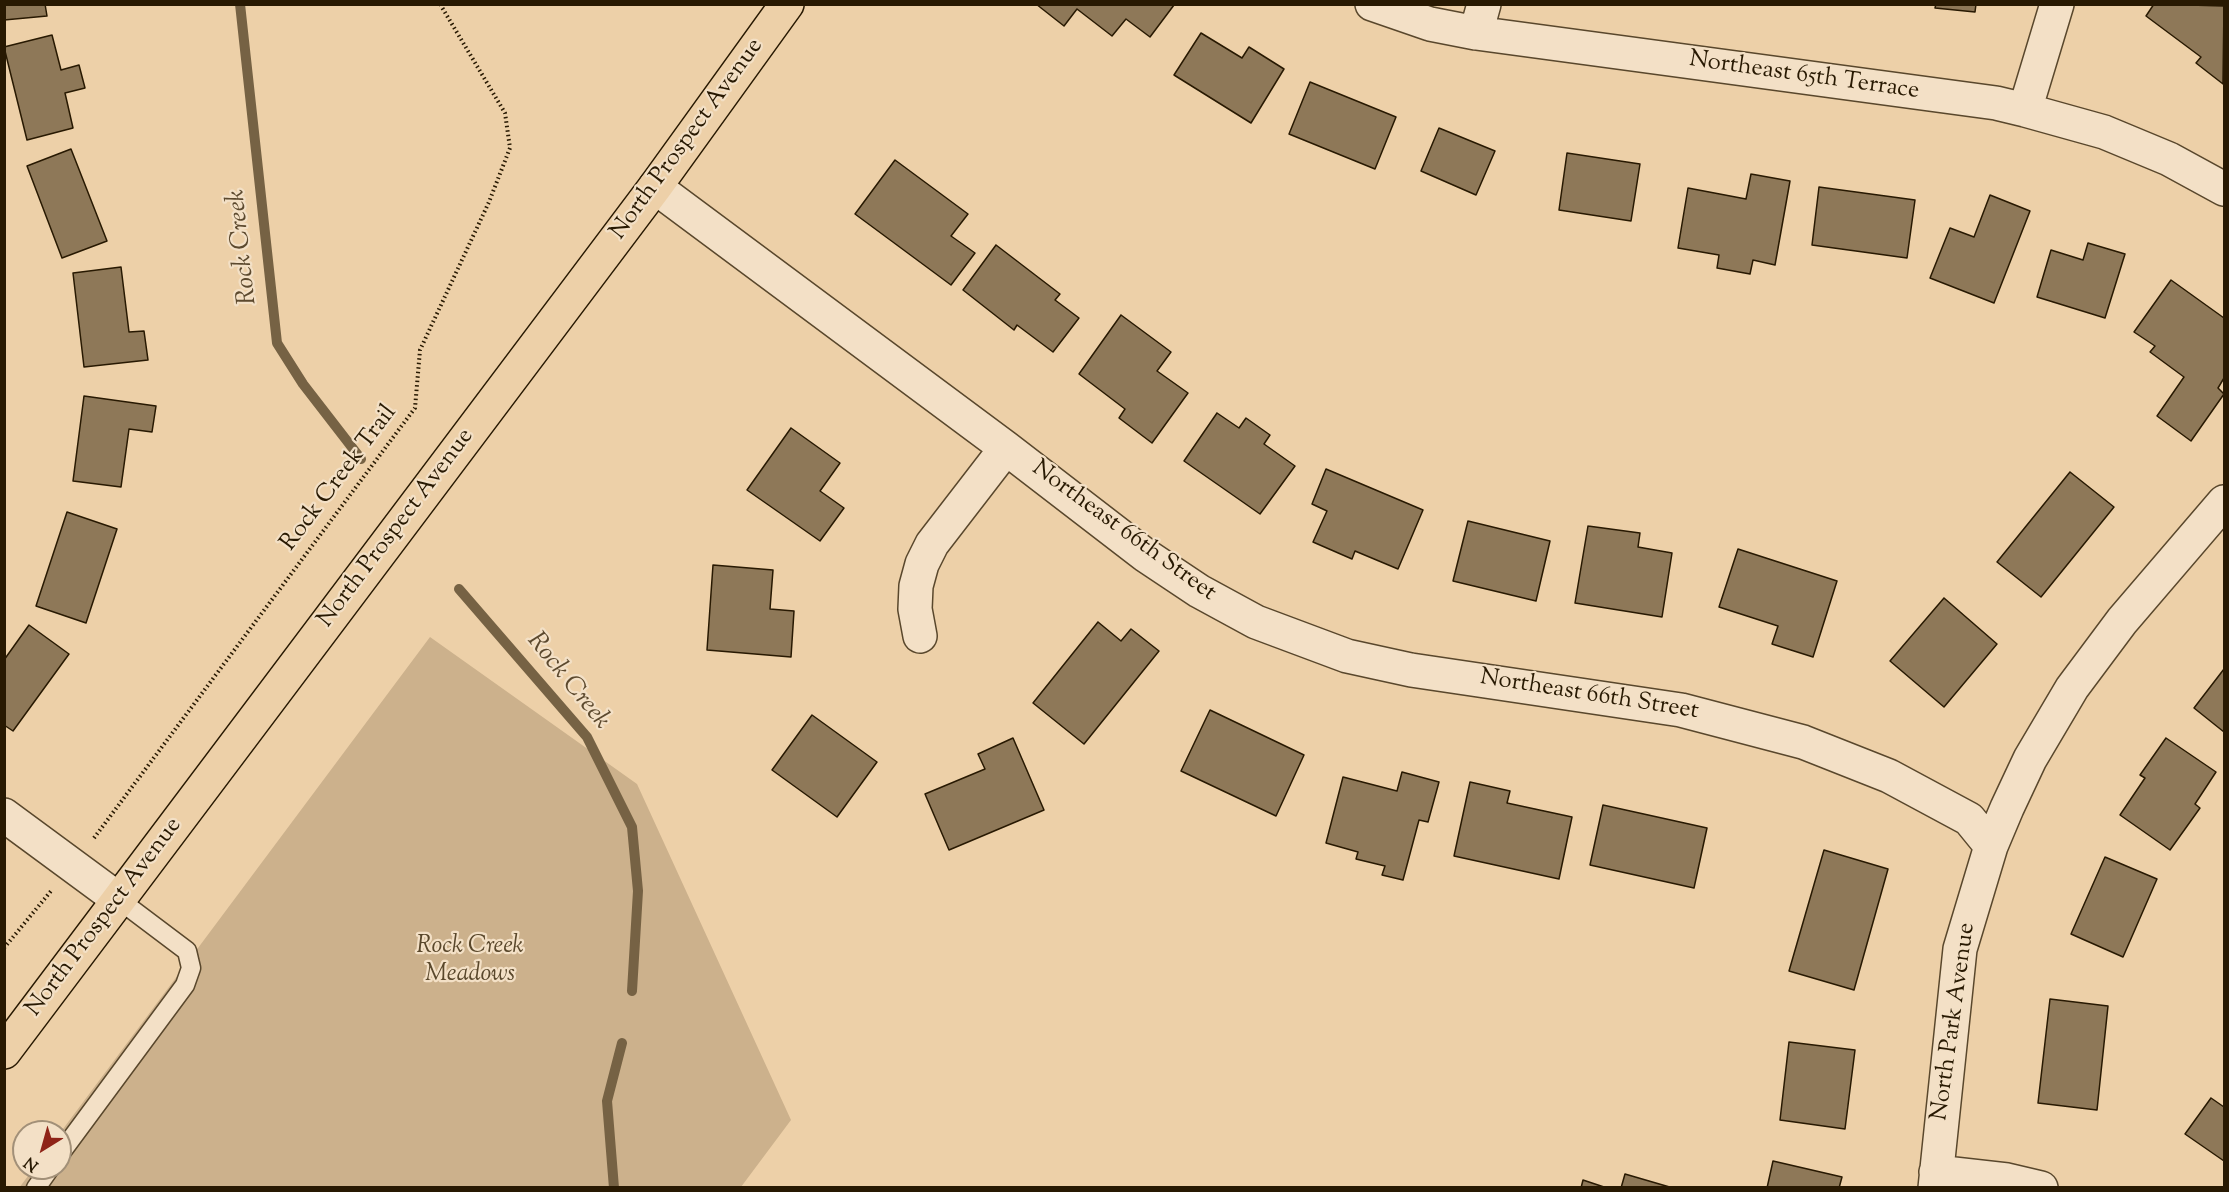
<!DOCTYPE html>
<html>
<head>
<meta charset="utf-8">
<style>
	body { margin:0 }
	#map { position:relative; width:2229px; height:1192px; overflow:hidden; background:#edd0a8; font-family:"Sorts Mill Goudy",serif }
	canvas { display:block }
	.frame { position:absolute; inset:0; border:6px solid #281902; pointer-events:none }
	.north { position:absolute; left:12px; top:1120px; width:60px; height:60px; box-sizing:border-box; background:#f3e0c6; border:2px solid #a29078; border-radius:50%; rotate:217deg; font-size:16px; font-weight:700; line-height:24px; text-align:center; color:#281902 }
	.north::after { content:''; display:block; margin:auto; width:21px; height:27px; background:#8f2418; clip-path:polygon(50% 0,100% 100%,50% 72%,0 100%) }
</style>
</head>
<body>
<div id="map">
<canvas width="2229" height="1192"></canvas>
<div class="frame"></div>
<div class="north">N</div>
</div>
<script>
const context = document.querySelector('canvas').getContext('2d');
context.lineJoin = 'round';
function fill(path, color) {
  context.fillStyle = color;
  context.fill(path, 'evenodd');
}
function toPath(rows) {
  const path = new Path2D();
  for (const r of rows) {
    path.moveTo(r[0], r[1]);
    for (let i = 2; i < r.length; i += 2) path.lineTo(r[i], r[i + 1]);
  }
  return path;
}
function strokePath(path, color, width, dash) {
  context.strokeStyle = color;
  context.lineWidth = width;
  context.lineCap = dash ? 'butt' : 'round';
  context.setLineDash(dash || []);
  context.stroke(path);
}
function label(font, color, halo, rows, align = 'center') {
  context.font = font + ' "Sorts Mill Goudy",serif';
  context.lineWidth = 4.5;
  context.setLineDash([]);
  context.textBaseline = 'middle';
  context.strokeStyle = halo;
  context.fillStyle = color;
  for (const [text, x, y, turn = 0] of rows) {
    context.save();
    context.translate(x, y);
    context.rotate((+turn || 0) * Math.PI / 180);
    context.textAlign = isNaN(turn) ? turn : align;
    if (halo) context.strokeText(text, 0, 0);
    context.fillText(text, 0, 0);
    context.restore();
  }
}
const green = toPath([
	[430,637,637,784,791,1120,741,1187,19,1188,34,1168,60,1168,60,1133]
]);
const stream = toPath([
	[240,4,277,343,303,384,361,459],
	[459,589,587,737,632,827,638,891,632,991],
	[614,1188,607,1101,622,1043]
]);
const building = toPath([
	[4,4,45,4,47,16,4,20,4,4],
	[1036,4,1173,4,1174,5,1150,37,1126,19,1112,36,1077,9,1064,26,1036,4],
	[1936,4,1976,4,1975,12,1935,8,1936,4],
	[2154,4,2224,6,2223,84,2196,63,2201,57,2146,16,2154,4],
	[1201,33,1242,58,1249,47,1284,69,1251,123,1174,75,1201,33],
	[52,35,61,70,79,65,85,88,65,93,73,128,27,140,4,47,52,35],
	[1310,82,1396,117,1375,169,1289,134,1310,82],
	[1439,128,1495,151,1476,195,1421,171,1439,128],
	[71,149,107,241,62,258,27,166,71,149],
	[1567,153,1640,164,1631,221,1559,210,1567,153],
	[895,160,968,214,951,236,975,253,951,285,855,214,895,160],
	[1751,174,1790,181,1775,265,1753,260,1750,274,1717,268,1719,255,1678,248,1688,188,1746,199,1751,174],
	[1819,187,1915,200,1907,258,1812,245,1819,187],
	[1990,195,2030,211,1994,303,1930,278,1950,228,1974,237,1990,195],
	[2088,243,2125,254,2105,318,2037,297,2051,250,2083,260,2088,243],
	[996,245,1060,294,1055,300,1079,318,1053,352,1017,325,1014,330,963,290,996,245],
	[121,267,129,332,144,331,148,360,84,367,73,273,121,267],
	[2171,280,2224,318,2224,378,2218,388,2224,394,2191,441,2157,416,2184,377,2150,352,2155,346,2134,332,2171,280],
	[1121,315,1171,352,1157,371,1188,393,1152,443,1119,418,1125,409,1079,374,1121,315],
	[84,396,156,406,152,432,129,429,121,487,73,481,84,396],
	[1217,413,1239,428,1246,418,1270,435,1264,444,1295,466,1260,514,1184,461,1217,413],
	[791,428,840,463,820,491,844,508,820,541,747,490,791,428],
	[1326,469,1423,510,1398,569,1355,551,1352,559,1313,542,1327,511,1312,504,1326,469],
	[2070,472,2114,507,2041,597,1997,562,2070,472],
	[67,512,117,529,86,623,36,606,67,512],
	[1468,521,1550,541,1536,601,1453,581,1468,521],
	[1588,526,1640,533,1638,547,1672,553,1662,617,1575,603,1588,526],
	[1738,549,1837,581,1813,657,1772,644,1778,626,1719,607,1738,549],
	[713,565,773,570,770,609,794,611,791,657,707,650,713,565],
	[1944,598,1997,644,1944,707,1890,661,1944,598],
	[1098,622,1121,641,1131,629,1159,651,1084,744,1033,703,1098,622],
	[29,625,69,654,13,731,4,725,4,660,29,625],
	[2224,669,2224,732,2194,708,2224,669],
	[1210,710,1304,755,1276,816,1181,771,1210,710],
	[812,715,877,762,837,817,772,770,812,715],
	[1013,738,1044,810,949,850,925,794,985,769,978,754,1013,738],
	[2166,738,2216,772,2195,804,2200,808,2170,850,2120,815,2145,778,2140,775,2166,738],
	[1402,772,1439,782,1428,822,1419,820,1403,880,1382,875,1385,866,1356,859,1358,852,1326,843,1343,777,1397,791,1402,772],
	[1470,782,1510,791,1507,803,1572,817,1559,879,1454,856,1470,782],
	[1603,805,1707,828,1694,888,1590,865,1603,805],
	[1824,850,1888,869,1854,990,1789,971,1824,850],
	[2105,857,2157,879,2123,957,2071,934,2105,857],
	[2050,999,2108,1006,2097,1110,2038,1103,2050,999],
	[1789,1042,1855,1050,1845,1129,1780,1120,1789,1042],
	[2211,1098,2224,1107,2224,1161,2185,1134,2211,1098],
	[1773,1161,1842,1177,1839,1188,1767,1188,1773,1161],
	[1625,1174,1673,1188,1621,1188,1625,1174],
	[1583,1180,1607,1188,1581,1188,1583,1180]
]);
const path = toPath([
	[94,838,415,408,420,350,489,202,510,148,505,113,440,4],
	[4,948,51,891]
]);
const service = toPath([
	[60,1154,185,985,191,968,187,951,118,899],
	[36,1188,50,1168]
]);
const minor = toPath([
	[1372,4,1430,24,1476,33,1996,103,2025,110,2104,132,2169,159,2224,189],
	[1476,33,1484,4],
	[2025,110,2057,4],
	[655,187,1006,448,1145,555,1199,591,1256,622,1347,656,1411,670,1681,710,1803,742,1889,776,1969,819,1991,846],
	[920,636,915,609,916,586,922,564,932,544,1006,448],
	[4,815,118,899],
	[1936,1172,2007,1180,2041,1188],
	[1935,1188,1960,949,1991,846,2007,808,2030,759,2072,688,2122,621,2224,502]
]);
const primary = toPath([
	[4,1052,655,187,787,4]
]);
const streetNames = [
	["Northeast 65th Terrace",1804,77,8],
	["North Prospect Avenue",688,140,-54],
	["Rock Creek Trail",340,479,-53],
	["North Prospect Avenue",397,529,-53],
	["Northeast 66th Street",1123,532,36],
	["Northeast 66th Street",1589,696,9],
	["North Prospect Avenue",105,918,-53],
	["North Park Avenue",1955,1022,-82]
];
const parkNames = [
	["Rock Creek",470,948],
	["Meadows",470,976]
];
const waterNames = [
	["Rock Creek",244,247,-96],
	["Rock Creek",567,682,51]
];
fill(green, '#ccb18c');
strokePath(stream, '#766244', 10);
fill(building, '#8e7858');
strokePath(building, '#281902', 1.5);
strokePath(service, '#59472c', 21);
strokePath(minor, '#59472c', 36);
strokePath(primary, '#281902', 36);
strokePath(path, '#281902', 4, [1.5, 3]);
strokePath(service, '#f3e0c6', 18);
strokePath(minor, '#f3e0c6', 33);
strokePath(primary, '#edd0a8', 33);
label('24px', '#281902', '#f3e0c6', streetNames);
label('italic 24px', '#59472b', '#f3e0c6', parkNames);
label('italic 26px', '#5c492e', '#f3e0c6', waterNames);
</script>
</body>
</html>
